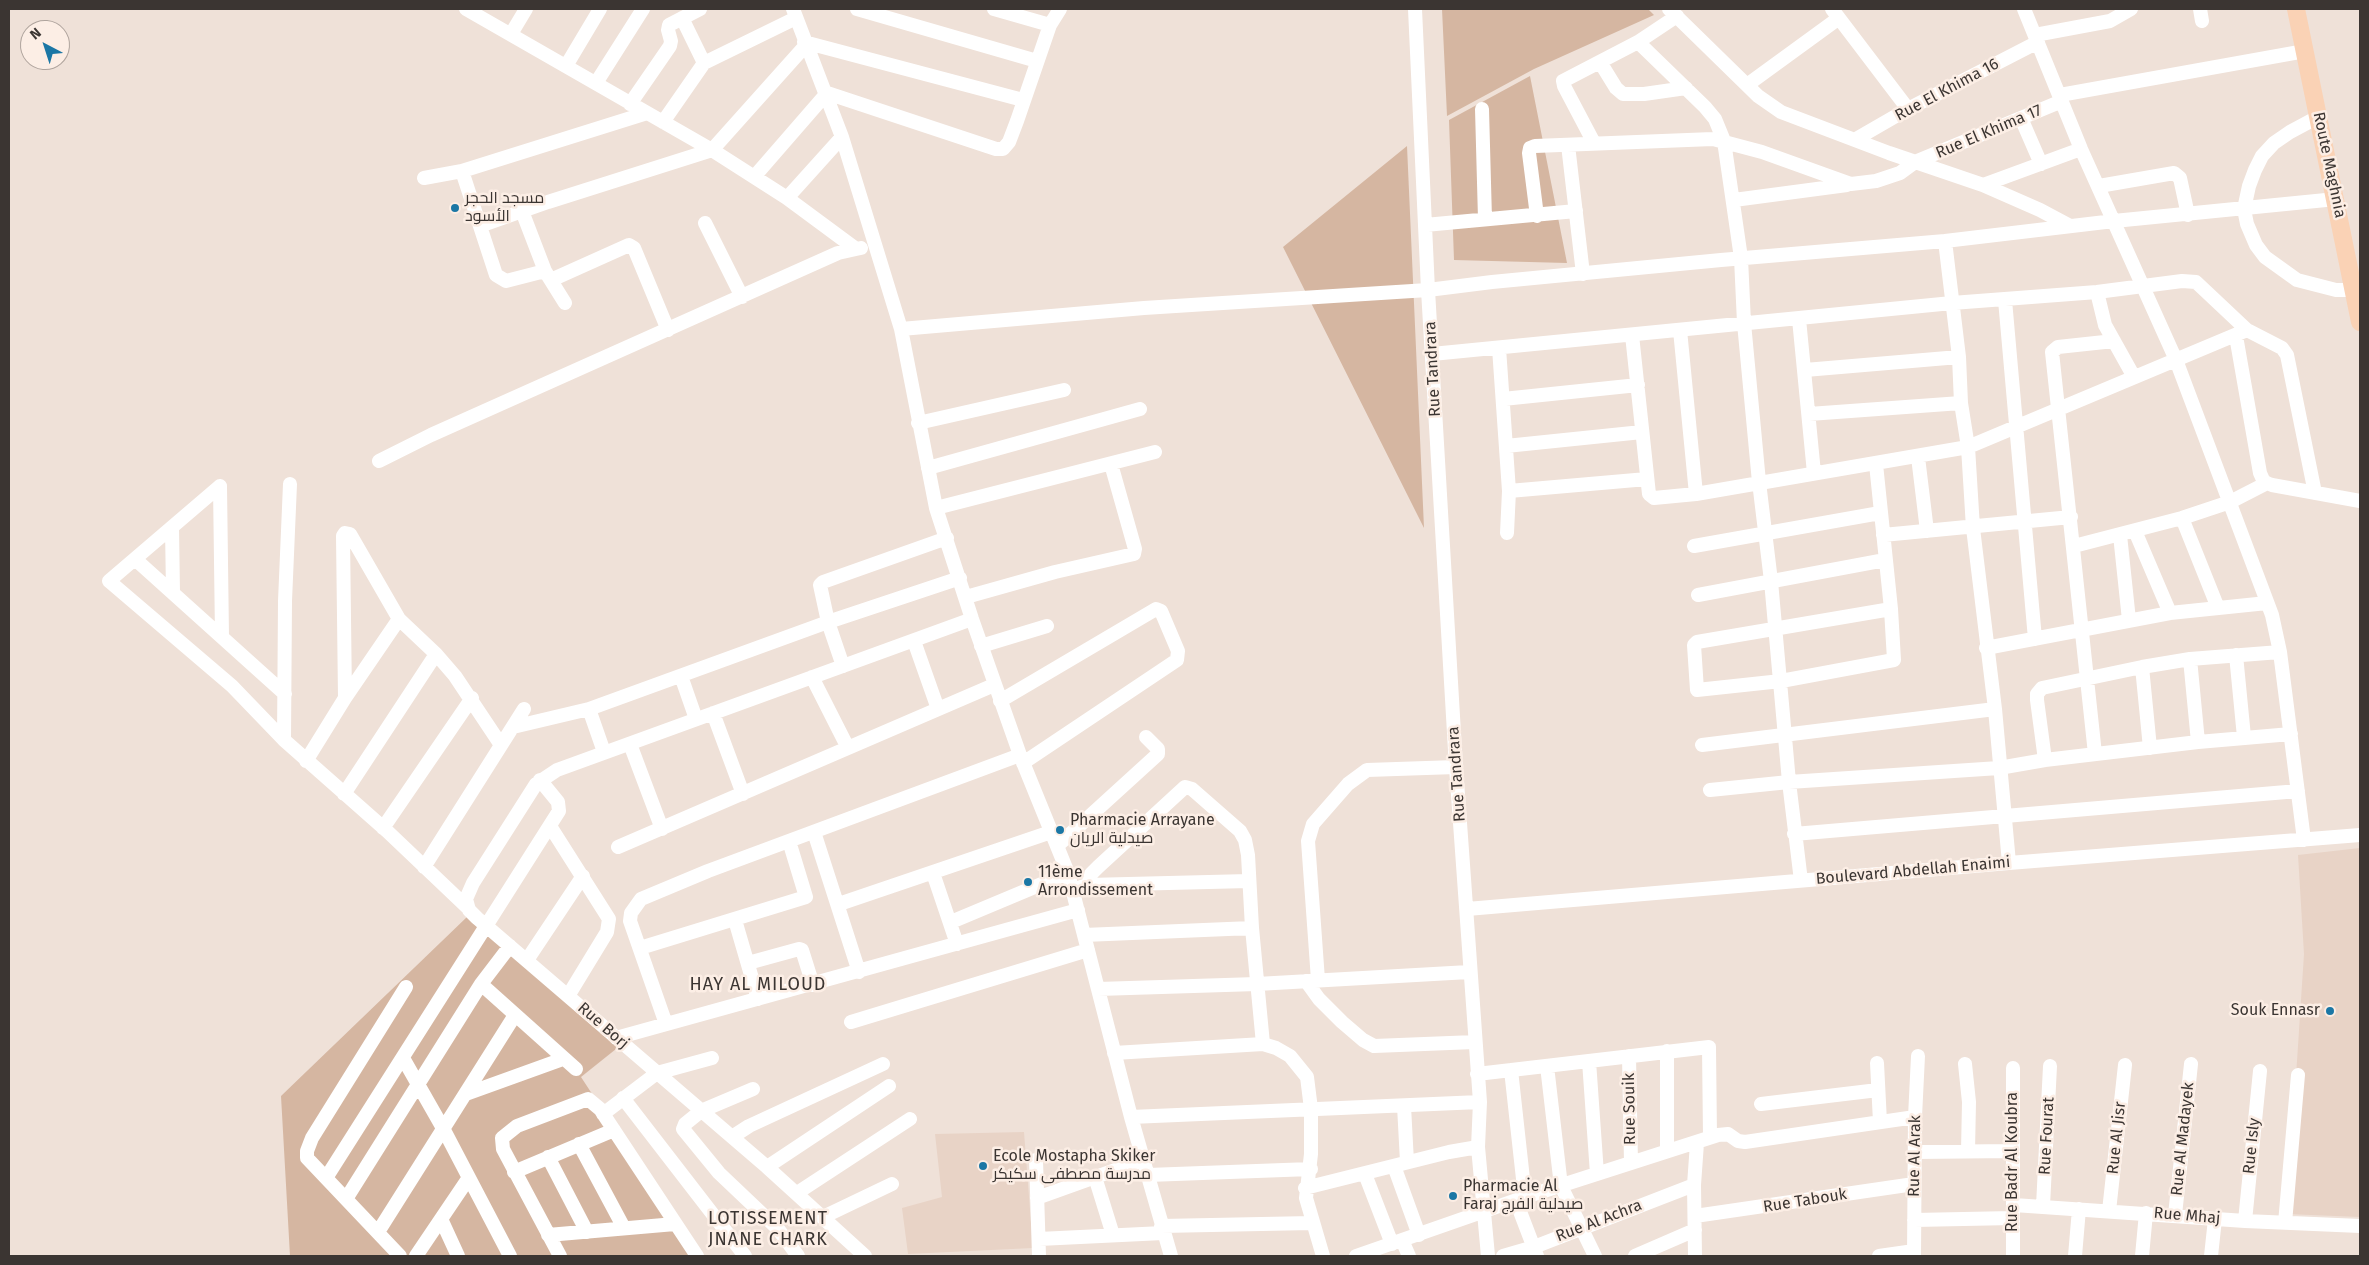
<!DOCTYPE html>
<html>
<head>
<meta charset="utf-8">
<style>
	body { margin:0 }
	#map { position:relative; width:2369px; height:1265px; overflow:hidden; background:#efe1d8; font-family:"Fira Sans",sans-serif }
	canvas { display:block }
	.frame { position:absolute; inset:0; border:10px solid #3b3532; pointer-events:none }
	.north { position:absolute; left:20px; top:20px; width:50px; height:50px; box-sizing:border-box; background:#fceee5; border:1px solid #afa49d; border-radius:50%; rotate:320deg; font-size:14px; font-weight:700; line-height:20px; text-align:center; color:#3b3532 }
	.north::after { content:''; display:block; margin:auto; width:18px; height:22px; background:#1b77a5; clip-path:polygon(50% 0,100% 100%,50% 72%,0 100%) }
</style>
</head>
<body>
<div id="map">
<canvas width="2369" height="1265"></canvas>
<div class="frame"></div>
<div class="north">N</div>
</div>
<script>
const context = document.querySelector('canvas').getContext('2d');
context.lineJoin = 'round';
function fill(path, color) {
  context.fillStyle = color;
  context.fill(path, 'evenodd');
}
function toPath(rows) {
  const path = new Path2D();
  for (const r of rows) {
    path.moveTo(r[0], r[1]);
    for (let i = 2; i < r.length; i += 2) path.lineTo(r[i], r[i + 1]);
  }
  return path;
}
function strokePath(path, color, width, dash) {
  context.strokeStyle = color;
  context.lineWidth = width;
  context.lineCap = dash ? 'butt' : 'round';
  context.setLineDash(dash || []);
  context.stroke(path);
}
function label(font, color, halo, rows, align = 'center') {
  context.font = font + ' "Fira Sans",Cairo,sans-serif';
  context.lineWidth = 5;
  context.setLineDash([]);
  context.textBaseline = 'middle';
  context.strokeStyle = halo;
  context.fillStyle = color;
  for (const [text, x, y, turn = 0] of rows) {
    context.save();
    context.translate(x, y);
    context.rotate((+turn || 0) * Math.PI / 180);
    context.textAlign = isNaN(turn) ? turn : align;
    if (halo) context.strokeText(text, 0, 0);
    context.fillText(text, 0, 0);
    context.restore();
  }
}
const built = toPath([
	[2360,848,2360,1217,2287,1214,2304,954,2298,855],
	[1024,1132,1033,1248,908,1254,902,1208,942,1197,935,1134]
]);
const green = toPath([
	[1442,9,1648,9,1654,15,1534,69,1447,116],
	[1530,76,1567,263,1454,260,1449,120],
	[1407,146,1424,528,1283,247],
	[468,916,621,1045,581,1077,698,1256,290,1256,281,1096]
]);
const minor = toPath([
	[466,9,712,150,787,198,856,249,861,248],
	[793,9,842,137,901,329,936,508,972,619,1020,755,1068,873,1131,1117,1171,1256],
	[857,9,1037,61],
	[994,9,1050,25],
	[1415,9,1428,290,1456,767,1480,1102,1478,1147,1488,1256],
	[1669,9,1758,96,1781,112,1889,153,1983,185,2040,210,2070,226],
	[1832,9,1908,109],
	[2024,9,2081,149,2176,360,2272,615,2280,652,2304,840],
	[2200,9,2202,21],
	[682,18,704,63],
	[511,34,526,9],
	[2035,35,2110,21,2131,9],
	[804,42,1023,100],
	[1638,42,1705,107,1715,119,1724,141,1741,258,1744,323,1759,482,1771,581,1789,782,1801,881],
	[1600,62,1616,88,1623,94,1644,94,1686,88],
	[566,66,600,9],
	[596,83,643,9],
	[1747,85,1839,18],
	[2060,95,2305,51],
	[630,104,670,46,671,41,668,30,669,25,700,9],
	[1482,109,1485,219],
	[2318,117,2290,132,2274,143,2262,156,2255,170,2249,186,2244,209,2247,224,2256,245,2265,257,2297,280,2336,290,2354,290],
	[2021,118,2041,164],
	[663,122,704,63,796,18],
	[1856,139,1908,109,2038,42],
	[1594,143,1564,86,1563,81,1638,42,1677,16],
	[1568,145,1583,274],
	[462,171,496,275,506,281,545,271],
	[754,177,827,93,996,149,1003,149,1009,142,1017,121,1050,25,1060,9],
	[424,178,462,171,647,113],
	[1983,185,2081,149],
	[2099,186,2174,173,2180,178,2188,215],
	[787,198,842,137],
	[1734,200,1847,185],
	[522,211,545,271,565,303],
	[1537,216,1529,153,1530,148,1535,146,1713,139,1762,152,1851,184,1876,181,1900,173,1915,162,2062,101],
	[705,223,742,297],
	[1425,225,1576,211],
	[480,226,548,202,712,150,806,45],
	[1945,241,1959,357,1961,403,1968,447,1973,528,1995,709,2009,863],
	[551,280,629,245,634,248,668,330],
	[2097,292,2105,325,2134,377],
	[2005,300,2035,639],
	[1799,319,1814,473],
	[901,329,1144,308,1428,290,1492,282,1721,260,1945,241,2114,221,2336,199],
	[1680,330,1696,494],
	[1632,335,1649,494,1654,498,1696,494,1968,447,2247,330],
	[2236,336,2260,473,2264,482,2272,485,2360,501],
	[1499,348,1509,491,1507,533],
	[1432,354,1952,303,2097,292,2182,281,2196,282,2247,330,2282,348,2287,355,2315,493],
	[1805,370,1959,357],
	[1503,399,1638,385],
	[1809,414,1961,403],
	[918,423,1064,390],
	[1506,446,1642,432],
	[1918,457,1927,531],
	[379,461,431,435,838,253,856,249],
	[1876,464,1891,609,1894,660,1781,681,1697,690,1694,645,1697,642,1891,609],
	[928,468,1140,409],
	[220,486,109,581,232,686,284,740,387,831,469,909],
	[220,486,222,637],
	[1509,491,1647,479],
	[936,508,1155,452],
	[2182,518,2218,608],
	[172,527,173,593],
	[2135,531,2170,613],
	[1883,535,2071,517],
	[2120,535,2129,620],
	[1694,546,1880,513],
	[2074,546,2182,518,2230,502,2267,483],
	[135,559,285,694],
	[1698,595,1885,560],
	[966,597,1055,572,1134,554,1135,549,1111,464],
	[914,641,938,709],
	[981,646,1047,626],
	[1986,648,2170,613,2267,603],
	[2236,655,2244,737],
	[2190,659,2198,742],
	[843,666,828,622,820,585,823,582,947,538],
	[2142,667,2150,748],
	[681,676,696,719],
	[812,677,848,748],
	[345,698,343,536,345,533,350,534,399,619,436,654,455,676,501,745],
	[1000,701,1156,609,1161,611,1178,651,1177,660,1023,763],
	[589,709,604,752],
	[713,713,743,794],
	[513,727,589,709,828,622,960,578],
	[284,740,285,601,290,484],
	[630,744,662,829],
	[1702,745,1995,709],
	[2095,754,2052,352,2058,347,2114,341],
	[2045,760,2037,700,2037,694,2042,688,2142,667,2190,659,2280,652],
	[306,761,345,698,399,619],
	[1710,790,1789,782,1999,768,2045,760,2198,742,2291,734],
	[344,794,436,654],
	[550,826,609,919,607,932,568,996],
	[383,828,472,698],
	[814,832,859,972],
	[1794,834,2298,791],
	[1057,846,1158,754,1158,749,1146,737],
	[618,847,994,685],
	[424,867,524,709],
	[933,873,957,944],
	[1088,885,1091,874,1098,867,1185,787,1192,789,1240,831,1245,840,1248,855,1252,928,1263,1044,1276,1048,1290,1056,1307,1077,1311,1109,1311,1154,1306,1198,1323,1256],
	[1081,887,1088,885,1249,881],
	[839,904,1051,832],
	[1467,909,2009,863,2360,835],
	[735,920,758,999],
	[951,922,1068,873],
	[1084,935,1252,928],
	[640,948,806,897,789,841],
	[527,960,583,876],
	[748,963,799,949,802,950,813,985],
	[1318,980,1308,841,1313,824,1348,784,1367,770,1456,767],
	[1306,981,1319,999,1342,1022,1363,1040,1374,1046,1475,1042],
	[481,984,576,1069],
	[1098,989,1257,984,1469,972],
	[851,1022,1088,950],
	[666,1024,630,921,631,913,641,899,708,871,1020,755],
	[616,1038,1078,910],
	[1114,1053,1263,1044],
	[1629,1056,1631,1163],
	[403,1058,444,1130,510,1256],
	[1589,1061,1597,1174],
	[1877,1063,1880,1122],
	[1965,1064,1969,1102,1968,1151],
	[1547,1066,1561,1186,1595,1256],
	[1511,1070,1525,1197],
	[1477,1074,1709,1047,1710,1137],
	[753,1089,701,1111,685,1124,683,1129,719,1173,778,1229,798,1256],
	[466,1094,563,1059],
	[623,1098,745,1256],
	[1761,1104,1878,1090],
	[1404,1106,1407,1162],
	[603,1114,657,1073,712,1058],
	[1131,1117,1480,1102],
	[732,1137,749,1126,883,1064],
	[579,1144,624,1228],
	[1667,1151,1667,1051],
	[1915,1152,2013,1151],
	[548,1157,587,1232],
	[1036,1160,1039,1256],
	[1394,1166,1419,1235],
	[767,1167,889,1086],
	[514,1172,614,1130],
	[1365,1174,1392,1244],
	[1148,1175,1311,1169],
	[1095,1177,1113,1235],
	[326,1178,559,811,558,802,540,780],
	[1305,1188,1449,1152,1478,1147],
	[797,1193,910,1119],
	[1037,1198,1143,1160],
	[346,1199,481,984,510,946],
	[1516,1201,1537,1256],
	[2014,1205,2245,1221,2360,1226],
	[2043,1206,2050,1066],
	[2109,1211,2125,1065],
	[2175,1215,2191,1064],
	[1695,1216,1914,1184],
	[823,1217,892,1184],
	[441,1219,458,1256],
	[1914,1220,2013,1218],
	[2245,1221,2260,1071],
	[2285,1223,2298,1075],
	[1161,1226,1312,1223],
	[378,1232,515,1015],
	[548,1235,675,1224],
	[1039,1239,1163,1233],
	[1402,1240,1409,1256],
	[400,1256,307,1158,307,1151,312,1138,406,987],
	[416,1256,468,1179],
	[560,1256,503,1149,502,1138,517,1126,588,1099,600,1109,697,1256],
	[865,1256,767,1167,477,918,469,910,466,899,473,883,536,784,557,770,972,619],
	[1356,1256,1525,1197,1718,1135,1728,1134,1738,1141,1745,1142,1915,1117],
	[1503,1256,1534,1247,1694,1185],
	[1635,1256,1695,1230],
	[1695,1256,1694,1185,1697,1143],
	[1879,1256,1914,1251],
	[1914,1256,1915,1117,1918,1056],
	[2013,1256,2013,1068],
	[2075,1256,2079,1209],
	[2142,1256,2146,1213],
	[2211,1256,2215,1219]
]);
const major = toPath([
	[2296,9,2360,322]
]);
const markers = [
	[455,208,5,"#1b77a5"],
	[1060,830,5,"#1b77a5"],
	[1028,882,5,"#1b77a5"],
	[2330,1011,5,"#1b77a5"],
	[983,1166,5,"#1b77a5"],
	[1453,1196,5,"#1b77a5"]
];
const streetNames = [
	["Rue El Khima 16",1947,90,-28],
	["Rue El Khima 17",1989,132,-23],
	["Route Maghnia",2329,165,78],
	["Rue Tandrara",1433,369,-93],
	["Rue Tandrara",1457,774,-94],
	["Boulevard Abdellah Enaimi",1913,871,-5],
	["Rue Borj",603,1026,41],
	["Rue Souik",1630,1109,-91],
	["Rue Fourat",2047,1136,-87],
	["Rue Al Jisr",2117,1138,-84],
	["Rue Al Madayek",2183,1139,-84],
	["Rue Isly",2252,1146,-84],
	["Rue Al Arak",1915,1156,-89],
	["Rue Badr Al Koubra",2013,1162,-90],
	["Rue Tabouk",1805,1201,-9],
	["Rue Mhaj",2187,1216,5],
	["Rue Al Achra",1599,1221,-21]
];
const poiNames = [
	["مسجد الحجر",465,199],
	["الأسود",465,217],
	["Pharmacie Arrayane",1070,821],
	["صيدلية الريان",1070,839],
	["11ème",1038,873],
	["Arrondissement",1038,891],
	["Souk Ennasr",2320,1011,"right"],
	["Ecole Mostapha Skiker",993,1157],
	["مدرسة مصطفى سكيكر",993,1175],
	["Pharmacie Al",1463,1187],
	["Faraj صيدلية الفرج",1463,1205]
];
const neighbourhoodNames = [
	["HAY AL MILOUD",758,985],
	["LOTISSEMENT",768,1219],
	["JNANE CHARK",768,1240]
];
fill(built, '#e8d3c6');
fill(green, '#d5b6a1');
strokePath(minor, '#fff', 14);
strokePath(major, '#fad2b5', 18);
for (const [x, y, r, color] of markers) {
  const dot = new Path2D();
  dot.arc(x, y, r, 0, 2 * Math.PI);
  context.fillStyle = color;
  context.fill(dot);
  strokePath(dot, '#fceee5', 2);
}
label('16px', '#3b3532', '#fceee5', streetNames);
label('16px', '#3b3532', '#fceee5', poiNames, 'left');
context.letterSpacing = '1px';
label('18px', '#3b3532', '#fceee5', neighbourhoodNames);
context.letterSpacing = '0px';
</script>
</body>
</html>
